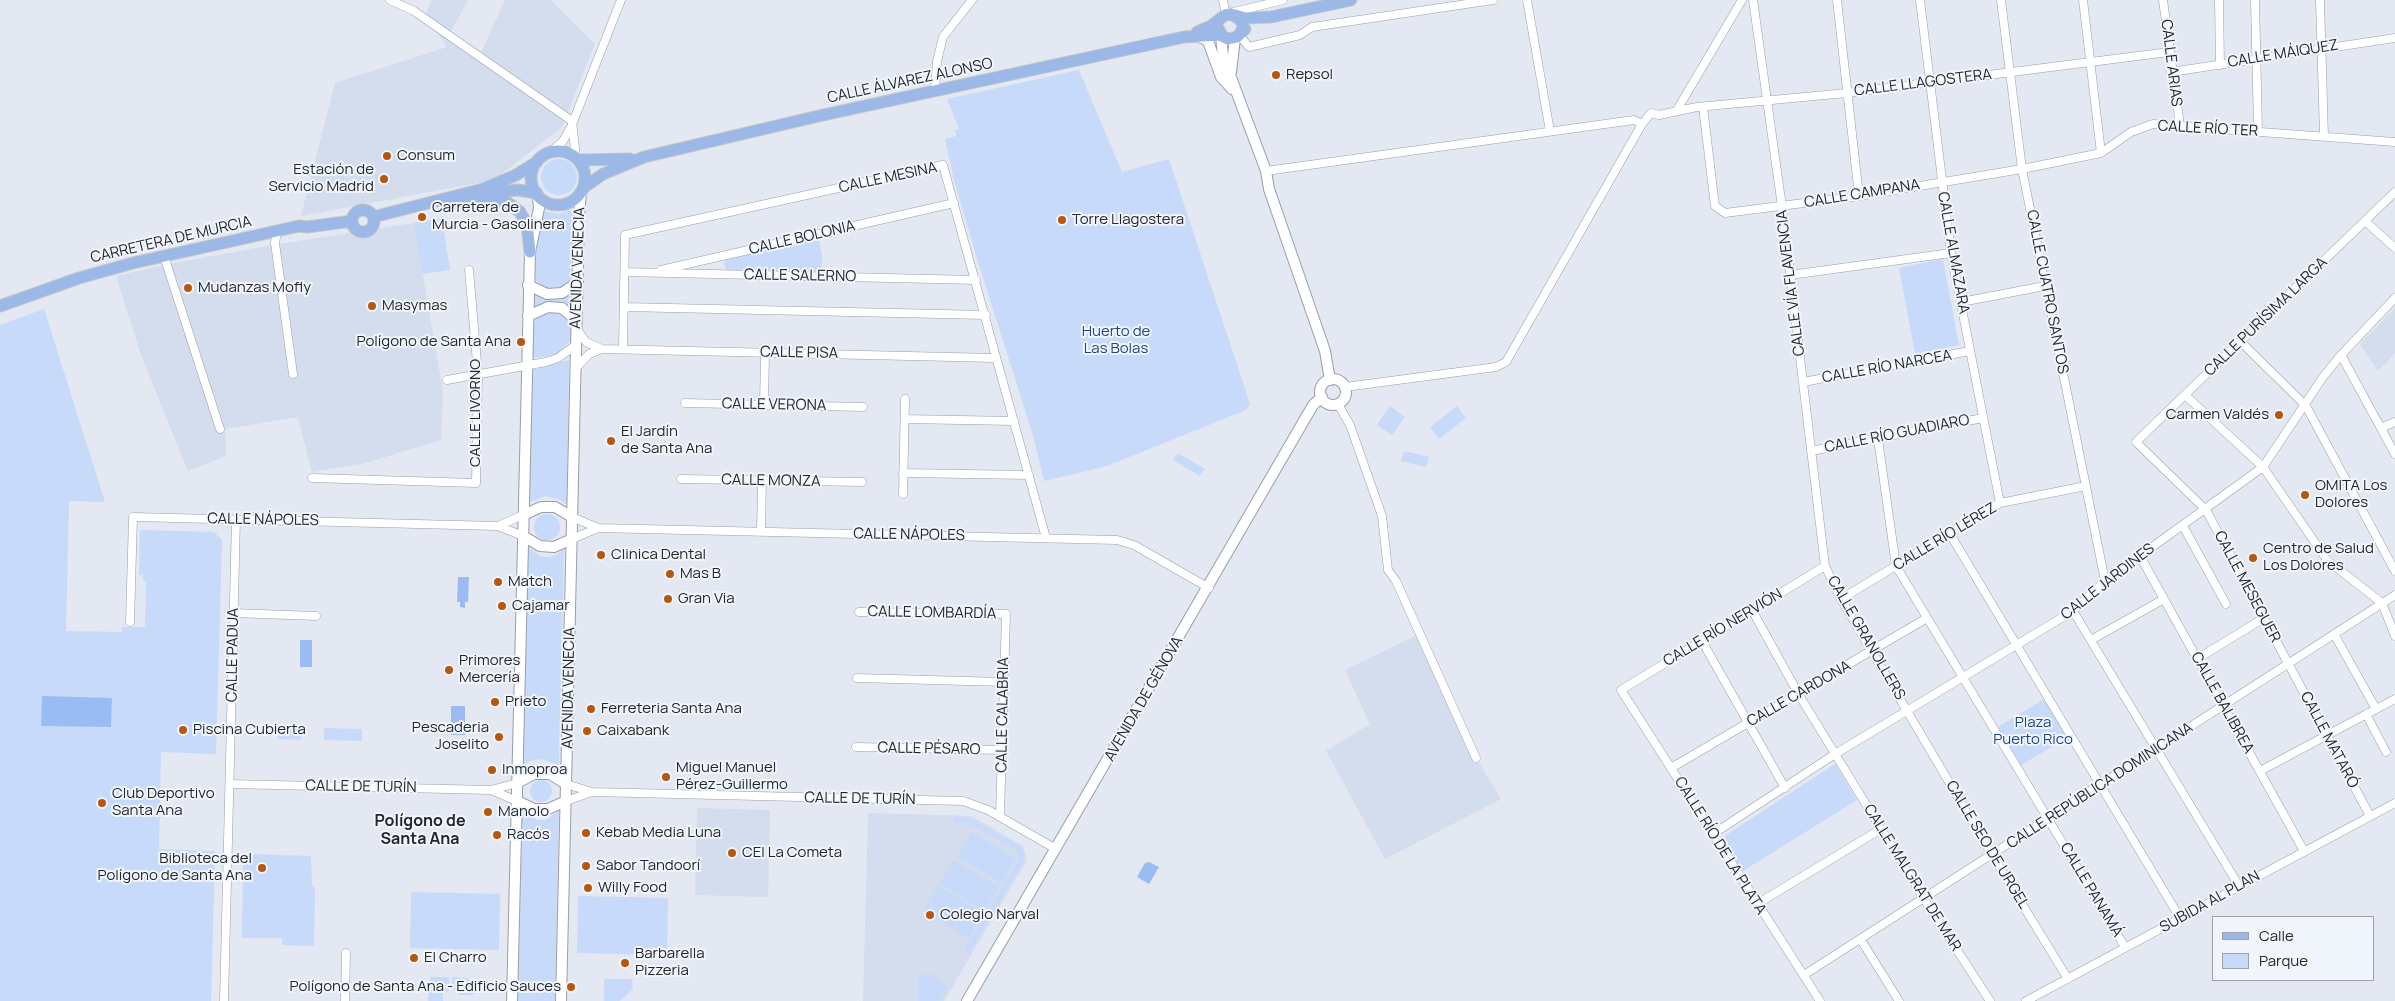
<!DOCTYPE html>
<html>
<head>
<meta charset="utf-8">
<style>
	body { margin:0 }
	#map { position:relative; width:2395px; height:1001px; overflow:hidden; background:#e3e8f2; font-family:Manrope,sans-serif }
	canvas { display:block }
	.legend { position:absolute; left:2212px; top:916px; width:162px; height:65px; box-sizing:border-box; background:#f1f6fd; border:1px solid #9fa3a9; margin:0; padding:6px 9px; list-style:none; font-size:15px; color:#24272a }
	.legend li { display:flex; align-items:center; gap:10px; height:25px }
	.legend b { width:25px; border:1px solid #9fa3a9 }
</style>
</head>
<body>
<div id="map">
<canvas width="2395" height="1001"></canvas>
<ul class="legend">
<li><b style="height:6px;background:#9bb8e6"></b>Calle</li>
<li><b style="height:14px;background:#c7daf9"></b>Parque</li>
</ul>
</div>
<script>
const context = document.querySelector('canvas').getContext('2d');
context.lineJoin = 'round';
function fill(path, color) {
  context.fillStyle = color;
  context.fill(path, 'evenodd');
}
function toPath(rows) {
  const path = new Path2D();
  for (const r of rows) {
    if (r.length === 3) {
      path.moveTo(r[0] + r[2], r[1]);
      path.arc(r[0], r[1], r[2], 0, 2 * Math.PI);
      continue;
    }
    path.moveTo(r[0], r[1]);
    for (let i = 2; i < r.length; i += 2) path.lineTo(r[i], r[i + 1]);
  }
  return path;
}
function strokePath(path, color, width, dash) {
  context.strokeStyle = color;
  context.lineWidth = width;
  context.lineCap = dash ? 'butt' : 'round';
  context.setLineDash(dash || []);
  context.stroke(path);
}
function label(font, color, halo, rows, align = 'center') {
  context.font = font + ' Manrope,sans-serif';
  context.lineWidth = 4;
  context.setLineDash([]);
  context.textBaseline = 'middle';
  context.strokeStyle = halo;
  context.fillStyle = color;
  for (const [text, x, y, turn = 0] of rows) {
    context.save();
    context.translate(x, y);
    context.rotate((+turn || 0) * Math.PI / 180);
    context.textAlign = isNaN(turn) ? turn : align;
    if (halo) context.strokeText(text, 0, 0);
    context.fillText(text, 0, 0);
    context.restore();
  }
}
const built = toPath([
	[432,0,468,0,450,33,481,53,505,0,551,0,595,44,562,127,494,180,301,216,335,83,447,47,425,16],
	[414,223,443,392,441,440,362,464,312,472,298,417,225,429,226,456,188,471,141,355,116,276,169,264,267,246],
	[2395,308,2395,353,2378,371,2360,344],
	[1421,633,1476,758,1501,799,1385,859,1326,751,1370,724,1345,670],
	[697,808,770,810,768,897,695,895],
	[868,813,971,816,1023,846,1027,860,944,1001,863,1001]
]);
const green = toPath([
	[1079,70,1122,172,1169,159,1250,404,1246,410,1107,466,1044,481,1033,435,978,262,954,180,945,139,956,136,955,130,959,129,947,99],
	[559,177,18],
	[574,209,571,279,564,287,548,289,535,280,536,234,543,211,558,214],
	[442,218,450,270,422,274,414,223],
	[819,239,822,255,821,272,730,271,726,270,724,263,726,258],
	[1943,259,1959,345,1915,354,1899,268],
	[535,292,549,298,558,299,573,293,573,309,548,302,535,309],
	[44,309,105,502,69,501,66,631,122,632,122,627,145,627,146,581,143,581,143,575,139,575,140,530,214,532,222,540,216,754,161,752,159,849,215,851,211,1001,0,1001,0,325],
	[549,312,560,314,569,320,572,327,570,341,556,355,533,358,533,325,536,319],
	[569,360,567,505,560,500,545,496,529,503,532,370],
	[1390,406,1405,417,1392,435,1377,425],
	[1457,406,1466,418,1439,439,1430,427],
	[1404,451,1429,457,1426,467,1401,461],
	[1178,453,1205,469,1200,476,1173,460],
	[547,527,13],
	[528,547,540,556,549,557,557,555,564,548,559,768,555,764,542,759,530,761,523,765],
	[2044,699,2067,738,2021,765,1998,727],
	[278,726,301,726,301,740,278,739],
	[324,728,362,729,362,741,324,740],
	[1835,764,1857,800,1738,874,1717,841],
	[541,791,11],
	[522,811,537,820,546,820,559,811,555,1001,518,1001],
	[954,816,972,819,1022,847,1024,861,969,953,964,950,1019,859,1016,849,970,824,954,822],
	[972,832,1016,859,1002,883,957,857],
	[243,854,311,856,312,885,315,889,314,946,282,945,282,938,242,938],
	[954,860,999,887,984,911,940,884],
	[938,886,983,913,969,938,923,911],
	[411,892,500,894,499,950,410,948],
	[578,896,668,898,667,955,577,953],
	[929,973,948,987,940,1001,918,1001,918,977],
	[430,977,449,977,449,990,443,994,443,1001,428,1001],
	[452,977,468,978,470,984,474,986,473,995,459,995,456,990,452,990],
	[604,979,632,979,633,989,620,1001,604,1001]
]);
const water = toPath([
	[458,577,469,577,468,602,465,602,465,608,460,607,460,602,457,602],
	[300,640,312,640,312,667,300,667],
	[42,696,112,698,111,727,41,726],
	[451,706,465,706,465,735,451,735],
	[1149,862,1159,867,1149,884,1137,877,1145,863]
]);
const street = toPath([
	[390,0,414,11,572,121,576,158],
	[1223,0,1226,15],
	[1527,0,1550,131],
	[1753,0,1782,207,1825,566,1841,599,1992,855,2068,979],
	[1837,0,1859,196],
	[1920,0,1951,253,2000,503],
	[2001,0,2022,169,2105,581],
	[2083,0,2101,153],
	[2163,0,2180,126],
	[2219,0,2220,65],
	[2255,0,2258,131],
	[2320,0,2324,136],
	[1230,13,1283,0],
	[1239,35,1249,47,1300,35,1312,27,1493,0],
	[2171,72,2395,38],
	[935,91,937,61,943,37,972,0],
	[1703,107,1715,206,1725,213,1859,196,2022,169,2101,153,2131,132,2153,124,2395,142],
	[1677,110,1742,0],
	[550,153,563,141,571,127,621,0],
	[1266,171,1634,120,1642,124],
	[2365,221,2395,248],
	[277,231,275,243,293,374],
	[164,256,220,429],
	[661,270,954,203],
	[625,272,976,280],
	[1790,275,1951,253],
	[1961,302,2045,286],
	[624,307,986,315],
	[577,329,586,342,602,349],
	[2240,341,2306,406,2395,571],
	[623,349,625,235,943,165,1046,538],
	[2341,355,2395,454],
	[576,368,589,354,602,349,996,358],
	[447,380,546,362,558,358,576,345],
	[1803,382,1970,351],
	[1345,387,1496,367,1506,362,1642,124,1651,113,1659,115,1697,107,1847,93,2169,52],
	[2185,395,2263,467,2327,560,2382,603,2395,636],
	[685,403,863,407],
	[1338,404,1350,425,1382,516,1388,570,1396,581,1476,758],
	[764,405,765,353],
	[905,419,1014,421],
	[2381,428,2395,422],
	[1878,439,1896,566,2125,947],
	[1811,451,1983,418],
	[903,473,1029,475],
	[312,478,476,483,478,374,469,270],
	[681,479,862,482],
	[903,494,905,399],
	[572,517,598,528,1117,540,1134,545,1209,588],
	[498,526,523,515],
	[2183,526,2226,604],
	[761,531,762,480],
	[1950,534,2180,918],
	[572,539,598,528],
	[2140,556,2304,851],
	[1841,599,2000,503,2086,486],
	[1752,610,1799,695,1924,899,1990,1001],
	[2073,611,2239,886],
	[859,612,1006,614,1000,816],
	[234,613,316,616],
	[130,622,133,517,498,526,523,536],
	[2334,634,2376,709],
	[2091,640,2164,599],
	[1702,641,1785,788],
	[2197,659,2264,618],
	[857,678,1004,682],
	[2366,714,2386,752],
	[856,747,1002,750],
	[1671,768,1927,618],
	[2260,771,2395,699],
	[230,784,491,790,517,783],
	[566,784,592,792,963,801,988,810,1056,849],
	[491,790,517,801],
	[566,801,592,792],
	[2370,816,2206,510,2136,442,2395,192],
	[1713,834,1835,754,2073,611,2105,581,2263,467,2323,377,2341,355,2395,298],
	[1757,904,1881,829],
	[1861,940,1899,1001],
	[1804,975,2395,595],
	[224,1001,236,519],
	[345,1001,346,953],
	[1820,1001,1621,690,1825,566],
	[2026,1001,2395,803]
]);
const secondary = toPath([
	[1221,35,1223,56,1266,171,1269,189,1325,351,1330,380],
	[1198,36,1208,41,1221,77,1232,89],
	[1231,72,1235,38],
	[528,285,547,294,562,293,578,282],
	[528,316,548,307,562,308,577,321],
	[1333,392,13],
	[523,515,541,507,555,507,572,517],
	[523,536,540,546,554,547,572,539],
	[517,783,534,774,550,774,566,784],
	[517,801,534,809,548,809,566,801],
	[512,1001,530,252,539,208,538,195],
	[561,1001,579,218,581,191],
	[967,1001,1313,405,1322,397]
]);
const primary = toPath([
	[1235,15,1245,18,1271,17,1351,0],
	[1218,28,1222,36,1228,39,1237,37,1245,29],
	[1197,32,1211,26,1225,15,1231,14,1241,20,1243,27,1240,34],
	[558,178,27],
	[578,160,630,159],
	[583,188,603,174,644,157,823,115,1184,37,1221,35],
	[486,193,518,190,537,193],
	[445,204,494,200,508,203,520,212,527,225,530,252],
	[363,221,11],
	[373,217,483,189,516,175,537,162],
	[0,306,79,278,133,263,299,226,307,227,352,221]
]);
const markers = [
	[1276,75,5,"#b7570f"],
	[387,156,5,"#b7570f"],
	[384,179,5,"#b7570f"],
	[422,217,5,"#b7570f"],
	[1062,220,5,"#b7570f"],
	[188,288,5,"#b7570f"],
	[372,306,5,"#b7570f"],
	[521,342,5,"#b7570f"],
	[2279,415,5,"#b7570f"],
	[611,441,5,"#b7570f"],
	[2305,495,5,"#b7570f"],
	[601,555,5,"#b7570f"],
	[2253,558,5,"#b7570f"],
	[670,574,5,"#b7570f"],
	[498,582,5,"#b7570f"],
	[668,599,5,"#b7570f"],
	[502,606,5,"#b7570f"],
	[449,670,5,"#b7570f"],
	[495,702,5,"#b7570f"],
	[591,709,5,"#b7570f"],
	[183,730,5,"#b7570f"],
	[587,731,5,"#b7570f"],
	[499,737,5,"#b7570f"],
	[492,770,5,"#b7570f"],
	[666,777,5,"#b7570f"],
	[102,803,5,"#b7570f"],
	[488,812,5,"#b7570f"],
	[586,833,5,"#b7570f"],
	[497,835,5,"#b7570f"],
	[732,853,5,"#b7570f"],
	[586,866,5,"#b7570f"],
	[262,868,5,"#b7570f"],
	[588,888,5,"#b7570f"],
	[930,915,5,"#b7570f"],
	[414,958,5,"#b7570f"],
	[625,963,5,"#b7570f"],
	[571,987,5,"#b7570f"]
];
const streetNames = [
	["CALLE MÁIQUEZ",2283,54,-9],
	["CALLE ARIAS",2171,63,83],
	["CALLE ÁLVAREZ ALONSO",910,81,-12],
	["CALLE LLAGOSTERA",1923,83,-7],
	["CALLE RÍO TER",2208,129,3],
	["CALLE MESINA",888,178,-12],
	["CALLE CAMPANA",1862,194,-9],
	["CALLE BOLONIA",802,238,-13],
	["CARRETERA DE MURCIA",171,240,-13],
	["CALLE ALMAZARA",1953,253,80],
	["AVENIDA VENECIA",578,268,-88],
	["CALLE SALERNO",800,276,1],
	["CALLE VÍA FLAVENCIA",1791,283,-97],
	["CALLE CUATRO SANTOS",2047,292,79],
	["CALLE PURÍSIMA LARGA",2266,317,-44],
	["CALLE PISA",799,353,1],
	["CALLE RÍO NARCEA",1887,367,-10],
	["CALLE VERONA",774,405,1],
	["CALLE LIVORNO",476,413,-90],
	["CALLE RÍO GUADIARO",1897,434,-11],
	["CALLE MONZA",771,481,1],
	["CALLE NÁPOLES",263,520,1],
	["CALLE NÁPOLES",909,535,1],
	["CALLE RÍO LÉREZ",1945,537,-31],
	["CALLE JARDINES",2108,582,-38],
	["CALLE MESEGUER",2247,587,62],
	["CALLE LOMBARDÍA",932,613,1],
	["CALLE RÍO NERVIÓN",1723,628,-31],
	["CALLE GRANOLLERS",1866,638,60],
	["CALLE PADUA",233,655,-89],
	["AVENIDA VENECIA",569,688,-89],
	["CALLE CARDONA",1799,694,-30],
	["AVENIDA DE GÉNOVA",1144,699,-60],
	["CALLE BALIBREA",2222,703,61],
	["CALLE CALABRIA",1003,715,-89],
	["CALLE MATARÓ",2329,740,62],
	["CALLE PÉSARO",929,749,1],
	["CALLE REPÚBLICA DOMINICANA",2100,786,-33],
	["CALLE DE TURÍN",361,787,1],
	["CALLE DE TURÍN",860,799,1],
	["CALLE SEO DE URGEL",1987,845,59],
	["CALLE RÍO DE LA PLATA",1720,846,58],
	["CALLE MALGRAT DE MAR",1912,878,58],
	["CALLE PANAMÁ",2091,890,59],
	["SUBIDA AL PLAN",2210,902,-29]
];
const poiNames = [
	["Repsol",1286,75],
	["Consum",397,156],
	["Estación de",374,170,"right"],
	["Servicio Madrid",374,187,"right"],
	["Carretera de",432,208],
	["Murcia - Gasolinera",432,225],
	["Torre Llagostera",1072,220],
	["Mudanzas Mofly",198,288],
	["Masymas",382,306],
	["Polígono de Santa Ana",511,342,"right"],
	["Carmen Valdés",2269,415,"right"],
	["El Jardín",621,432],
	["de Santa Ana",621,449],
	["OMITA Los",2315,486],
	["Dolores",2315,503],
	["Centro de Salud",2263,549],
	["Los Dolores",2263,566],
	["Clinica Dental",611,555],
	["Mas B",680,574],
	["Match",508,582],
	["Gran Via",678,599],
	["Cajamar",512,606],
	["Primores",459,661],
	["Mercería",459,678],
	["Prieto",505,702],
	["Ferreteria Santa Ana",601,709],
	["Pescaderia",489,728,"right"],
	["Joselito",489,745,"right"],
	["Piscina Cubierta",193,730],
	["Caixabank",597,731],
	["Miguel Manuel",676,768],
	["Pérez-Guillermo",676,785],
	["Inmoproa",502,770],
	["Club Deportivo",112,794],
	["Santa Ana",112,811],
	["Manolo",498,812],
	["Kebab Media Luna",596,833],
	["Racós",507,835],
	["CEI La Cometa",742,853],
	["Biblioteca del",252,859,"right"],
	["Polígono de Santa Ana",252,876,"right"],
	["Sabor Tandoorí",596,866],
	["Willy Food",598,888],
	["Colegio Narval",940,915],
	["Barbarella",635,954],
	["Pizzeria",635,971],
	["El Charro",424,958],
	["Polígono de Santa Ana - Edificio Sauces",561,987,"right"]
];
const parkNames = [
	["Huerto de",1116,332],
	["Las Bolas",1116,349],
	["Plaza",2033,723],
	["Puerto Rico",2033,740]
];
const neighbourhoodNames = [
	["Polígono de",420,822],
	["Santa Ana",420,840]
];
fill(built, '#d3dded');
fill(green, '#c7daf9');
fill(water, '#9bbcf2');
strokePath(street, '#999ea7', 9);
strokePath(secondary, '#999ea7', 12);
strokePath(primary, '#c6c7c8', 13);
strokePath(street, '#fff', 8);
strokePath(secondary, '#fff', 10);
strokePath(primary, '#9bb8e6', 11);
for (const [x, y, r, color] of markers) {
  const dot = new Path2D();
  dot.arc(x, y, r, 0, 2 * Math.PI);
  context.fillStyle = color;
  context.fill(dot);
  strokePath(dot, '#f1f6fd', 2);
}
label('15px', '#24272a', '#f1f6fd', streetNames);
label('15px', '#24272a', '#f1f6fd', poiNames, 'left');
label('15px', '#1f4585', '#f1f6fd', parkNames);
label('bold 16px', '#24272a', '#f1f6fd', neighbourhoodNames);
</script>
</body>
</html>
